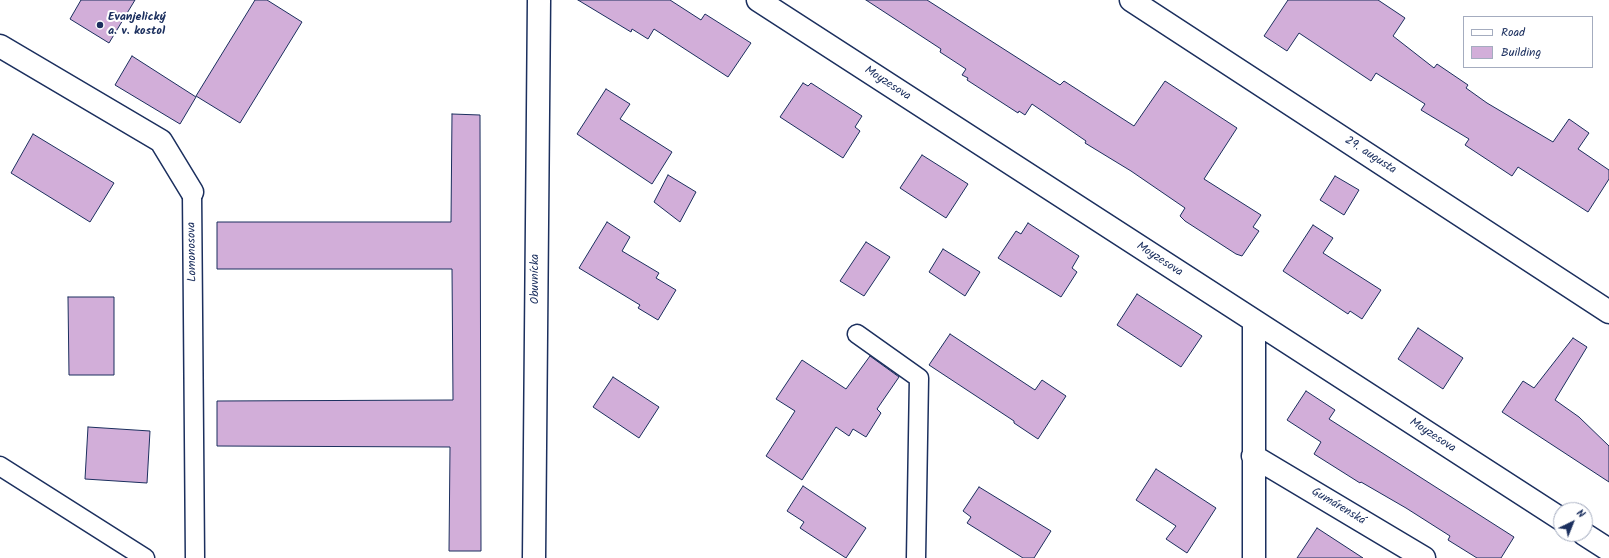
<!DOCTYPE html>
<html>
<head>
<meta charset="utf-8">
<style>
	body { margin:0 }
	#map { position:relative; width:1609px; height:558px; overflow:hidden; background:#fff; font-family:Kalam,sans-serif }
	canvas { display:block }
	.legend { position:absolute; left:1463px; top:16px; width:130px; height:52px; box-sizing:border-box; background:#fff; border:1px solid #a4acbf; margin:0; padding:5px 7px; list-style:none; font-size:12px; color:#1b2f5e }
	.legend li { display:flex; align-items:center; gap:8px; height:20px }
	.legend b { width:20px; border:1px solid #a4acbf }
	.north { position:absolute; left:1553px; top:502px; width:40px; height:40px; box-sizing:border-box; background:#fff; border:1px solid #a4acbf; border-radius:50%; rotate:43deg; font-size:11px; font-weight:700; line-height:16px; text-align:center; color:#1b2f5e }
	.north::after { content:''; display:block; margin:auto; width:14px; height:18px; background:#1b2f5e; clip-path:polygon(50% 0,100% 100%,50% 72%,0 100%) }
</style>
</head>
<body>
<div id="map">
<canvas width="1609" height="558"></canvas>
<ul class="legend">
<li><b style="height:5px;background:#fff"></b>Road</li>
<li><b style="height:11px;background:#d2aed9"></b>Building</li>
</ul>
<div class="north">N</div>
</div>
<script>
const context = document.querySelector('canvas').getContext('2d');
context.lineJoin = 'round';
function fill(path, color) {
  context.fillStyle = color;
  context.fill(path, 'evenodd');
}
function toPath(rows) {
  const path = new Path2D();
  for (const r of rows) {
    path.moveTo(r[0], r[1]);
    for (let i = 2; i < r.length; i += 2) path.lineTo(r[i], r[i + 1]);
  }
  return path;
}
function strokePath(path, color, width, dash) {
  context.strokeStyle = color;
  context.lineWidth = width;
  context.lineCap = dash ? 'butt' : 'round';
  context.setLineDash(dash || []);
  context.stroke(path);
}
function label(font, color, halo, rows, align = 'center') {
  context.font = font + ' Kalam,sans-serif';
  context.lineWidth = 4;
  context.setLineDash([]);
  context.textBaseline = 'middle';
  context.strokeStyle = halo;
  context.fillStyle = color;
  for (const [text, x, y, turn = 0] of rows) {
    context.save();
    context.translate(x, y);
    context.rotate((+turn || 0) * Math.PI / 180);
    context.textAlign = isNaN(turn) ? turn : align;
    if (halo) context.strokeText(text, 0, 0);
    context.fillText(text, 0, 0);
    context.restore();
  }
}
const building = toPath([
	[81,0,135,0,109,43,70,19,81,0],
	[255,0,267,0,302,22,240,123,196,96,255,0],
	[578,0,670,0,701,20,705,14,751,43,728,77,654,29,648,39,632,29,631,32,578,0],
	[866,0,927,0,1060,85,1064,81,1134,126,1165,81,1237,128,1204,179,1261,215,1253,227,1259,231,1242,256,1236,254,1185,221,1180,216,1185,208,1131,171,1085,143,1086,141,1032,104,1025,115,1019,111,1018,113,967,80,968,78,962,75,966,69,940,52,941,49,866,0],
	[1288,0,1378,0,1405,18,1393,36,1434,68,1437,64,1468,85,1466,88,1487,103,1553,142,1569,119,1589,133,1578,149,1609,170,1609,179,1588,212,1518,167,1512,176,1465,145,1469,139,1421,110,1425,104,1376,73,1371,81,1299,33,1287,51,1264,36,1288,0],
	[132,56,196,97,180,124,115,85,132,56],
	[803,83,808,86,811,83,862,116,855,127,860,131,843,158,780,117,803,83],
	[606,89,630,104,620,119,672,152,652,184,577,134,606,89],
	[452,114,480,115,481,551,449,551,450,447,217,446,217,401,453,400,452,269,217,269,217,222,451,222,452,114],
	[33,134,114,183,90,222,11,173,33,134],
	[922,155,968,184,946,218,900,188,922,155],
	[668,175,696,192,680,222,654,202,668,175],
	[1335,176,1359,190,1344,215,1320,200,1335,176],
	[607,222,630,237,622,251,659,273,656,278,676,290,658,320,638,308,640,305,579,268,607,222],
	[1028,223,1079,256,1072,268,1077,272,1061,297,998,258,1016,231,1021,234,1028,223],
	[1313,225,1333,238,1323,253,1381,290,1362,319,1350,311,1348,314,1283,271,1313,225],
	[866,242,890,257,864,296,840,281,866,242],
	[943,249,980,272,965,296,929,272,943,249],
	[1137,294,1202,336,1181,367,1117,325,1137,294],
	[68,297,114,297,114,375,69,375,68,297],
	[1418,328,1463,358,1443,389,1398,359,1418,328],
	[950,334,1035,390,1042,380,1066,396,1038,439,1014,423,1014,421,929,365,950,334],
	[1573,338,1587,347,1555,400,1579,417,1609,446,1609,482,1502,412,1523,381,1534,388,1573,338],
	[870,356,899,377,877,409,881,413,866,437,853,429,849,436,836,427,802,480,766,456,795,411,776,399,802,360,846,389,870,356],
	[613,377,659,407,639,438,593,407,613,377],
	[1306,391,1335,410,1329,419,1514,537,1501,558,1477,558,1448,540,1450,536,1406,508,1361,482,1360,483,1314,454,1321,442,1287,420,1306,391],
	[88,427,150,431,147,483,85,479,88,427],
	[1156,469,1216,508,1187,553,1166,539,1176,526,1136,500,1156,469],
	[803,486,866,528,846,558,800,528,804,522,787,511,803,486],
	[979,487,1051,531,1034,558,1023,558,967,523,971,517,963,511,979,487],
	[1317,528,1363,558,1297,558,1317,528]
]);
const lane = toPath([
	[192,192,195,558],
	[857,334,919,378,916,558],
	[0,466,145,558]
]);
const street = toPath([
	[758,0,1561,519],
	[1131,0,1609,312],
	[0,46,161,141,192,192],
	[1254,321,1254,558],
	[1253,456,1424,558],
	[1584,534,1609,550],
	[534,558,539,0]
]);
const markers = [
	[100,25,4,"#1b2f5e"]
];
const poiNames = [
	["Evanjelický",108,18],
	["a. v. kostol",108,32]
];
const streetNames = [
	["Moyzesova",887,84,33],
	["29. augusta",1370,156,33],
	["Lomonosova",193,252,-91],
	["Moyzesova",1159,260,33],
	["Obuvnícka",536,279,-90],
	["Moyzesova",1432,436,33],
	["Gumárenská",1338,507,31]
];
fill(building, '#d2aed9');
strokePath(building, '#1b2f5e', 1);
strokePath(lane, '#1b2f5e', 21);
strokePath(street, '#1b2f5e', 25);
strokePath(lane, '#fff', 18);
strokePath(street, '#fff', 22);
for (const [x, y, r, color] of markers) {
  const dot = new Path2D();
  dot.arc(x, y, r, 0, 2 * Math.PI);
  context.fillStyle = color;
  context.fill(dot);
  strokePath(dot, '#fff', 1.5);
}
label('bold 12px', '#1b2f5e', '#fff', poiNames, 'left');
label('12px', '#1b2f5e', '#fff', streetNames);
</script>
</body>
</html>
